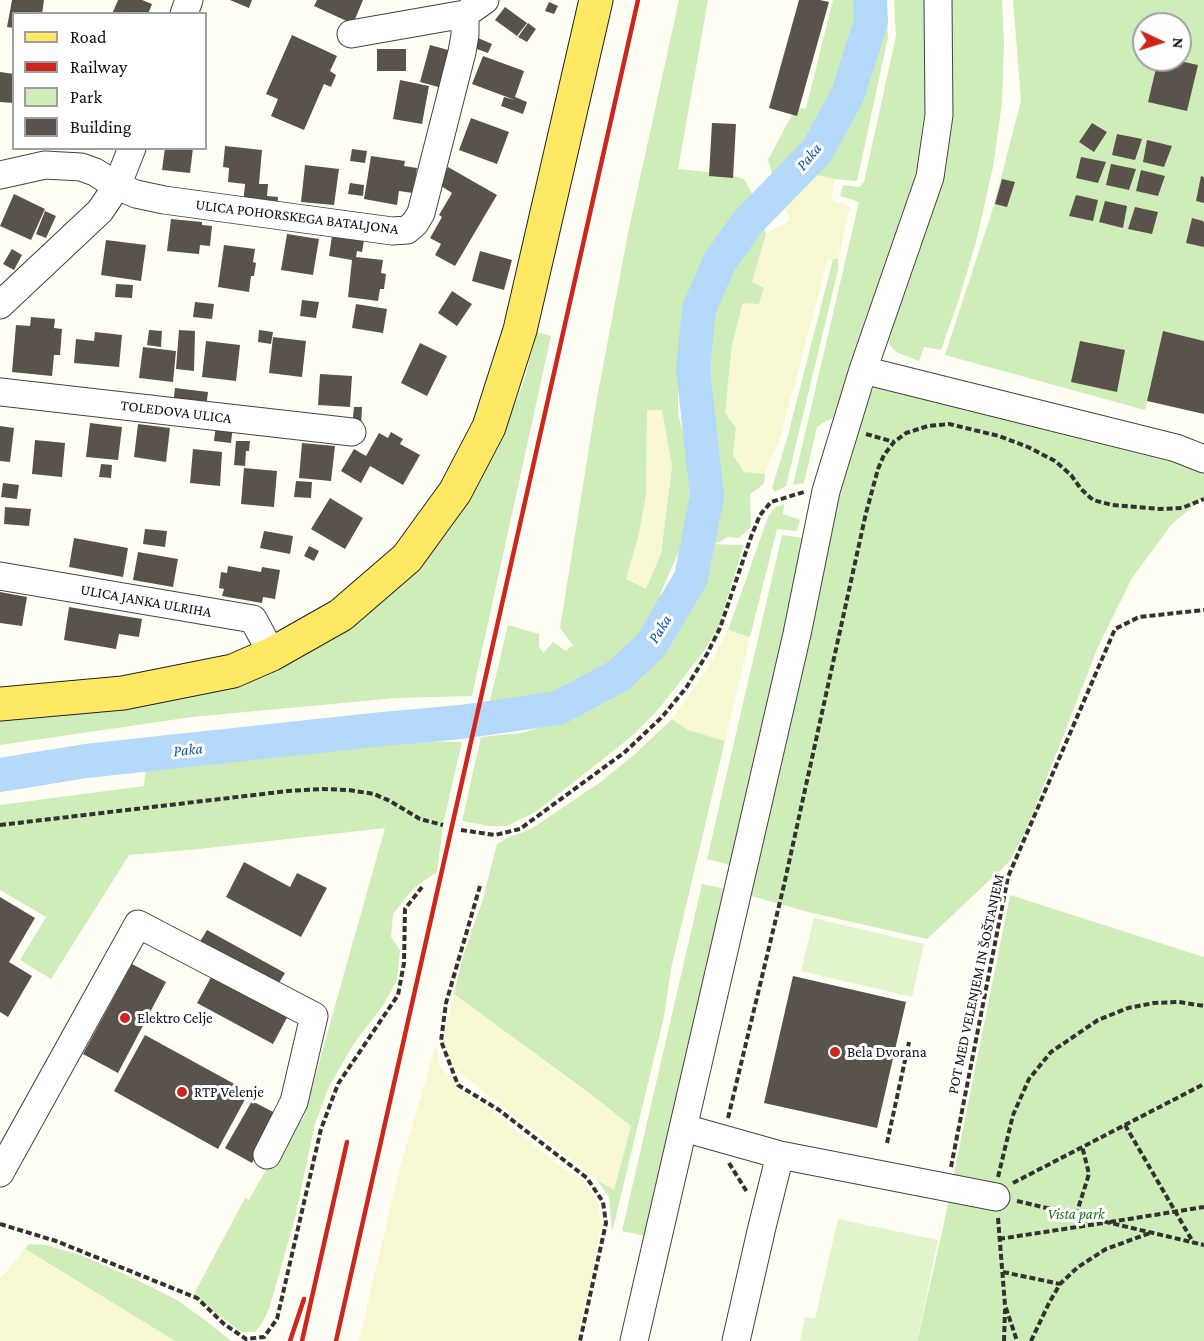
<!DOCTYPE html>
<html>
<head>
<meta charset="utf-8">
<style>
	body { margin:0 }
	#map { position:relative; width:1204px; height:1341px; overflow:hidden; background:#fffef4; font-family:"Crimson Pro",serif }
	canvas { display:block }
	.legend { position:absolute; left:12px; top:12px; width:195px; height:138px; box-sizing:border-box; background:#fff; border:2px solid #9f9f9f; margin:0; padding:8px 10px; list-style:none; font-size:18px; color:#101010 }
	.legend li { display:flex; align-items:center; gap:12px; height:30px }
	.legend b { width:30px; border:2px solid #9f9f9f }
	.north { position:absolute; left:1132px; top:12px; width:60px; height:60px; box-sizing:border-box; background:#fff; border:2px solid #9f9f9f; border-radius:50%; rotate:94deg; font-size:16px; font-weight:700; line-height:24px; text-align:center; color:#101010 }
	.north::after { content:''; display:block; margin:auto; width:21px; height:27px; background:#cc261d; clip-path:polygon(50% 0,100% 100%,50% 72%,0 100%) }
</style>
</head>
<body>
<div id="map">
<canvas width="1204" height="1341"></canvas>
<ul class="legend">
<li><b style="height:8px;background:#ffe964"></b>Road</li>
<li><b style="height:8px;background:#cc261d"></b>Railway</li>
<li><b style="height:16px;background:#cfedb9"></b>Park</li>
<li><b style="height:16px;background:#5a534c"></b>Building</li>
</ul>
<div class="north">N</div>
</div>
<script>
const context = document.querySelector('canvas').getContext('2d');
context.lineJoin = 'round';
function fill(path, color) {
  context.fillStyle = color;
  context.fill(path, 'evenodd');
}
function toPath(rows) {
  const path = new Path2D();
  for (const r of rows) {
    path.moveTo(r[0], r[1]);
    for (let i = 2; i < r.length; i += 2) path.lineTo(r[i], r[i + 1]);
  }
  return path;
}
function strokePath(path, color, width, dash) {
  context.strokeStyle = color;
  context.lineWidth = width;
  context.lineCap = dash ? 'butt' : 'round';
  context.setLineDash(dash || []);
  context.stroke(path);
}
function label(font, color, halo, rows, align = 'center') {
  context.font = font + ' "Crimson Pro",serif';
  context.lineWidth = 6;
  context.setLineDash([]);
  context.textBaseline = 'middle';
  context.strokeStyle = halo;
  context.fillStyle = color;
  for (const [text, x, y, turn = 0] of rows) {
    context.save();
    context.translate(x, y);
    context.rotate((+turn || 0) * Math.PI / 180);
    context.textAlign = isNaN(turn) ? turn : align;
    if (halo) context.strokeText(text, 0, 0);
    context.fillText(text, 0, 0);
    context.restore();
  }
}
const farmland = toPath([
	[810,173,834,179,832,200,850,207,838,259,828,259,780,438,765,474,744,472,733,455,736,428,725,413,732,345,744,302,759,304,764,289,751,282,766,234,790,220,782,200],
	[647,410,663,410,672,466,661,553,646,589,626,580,638,538,646,495],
	[728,630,750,637,725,741,688,730,672,719,711,663],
	[454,994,631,1126,614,1191,597,1180,454,1068,446,1056,444,1034],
	[436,1045,440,1067,470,1097,483,1104,557,1164,582,1180,594,1196,599,1207,601,1227,589,1291,576,1341,359,1341,399,1171],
	[25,1249,53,1267,175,1341,0,1341,0,1279]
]);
const green = toPath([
	[679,0,708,0,678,169,728,174,744,179,754,197,704,263,690,296,678,366,678,414,687,446,691,524,661,592,657,615,642,637,610,667,578,686,548,696,509,706,488,709,508,625,539,634,539,647,543,653,553,642,566,651,573,645,560,628,596,404,628,233],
	[647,410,662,410,672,466,661,553,646,589,626,579,638,538,646,495],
	[833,0,856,0,854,23,840,82,826,115,802,153,774,179,768,160,795,109,806,108],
	[878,0,886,0,888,37,857,181,834,179,810,173,823,161,856,99,873,46],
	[894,0,926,0,928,77,920,155,905,219,877,288,853,355,837,417,826,421,817,427,804,483,793,485,859,202,840,196,843,185,859,187,864,182,896,36],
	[948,0,1002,0,1004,43,1002,102,993,167,976,242,959,299,941,350,924,347,919,361,896,352,889,344,887,336,951,115,953,71],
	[1013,0,1204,0,1204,351,1160,346,1145,410,945,355,993,208,1021,101],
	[1144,24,1180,24,1180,60,1144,60],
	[761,220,766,234,752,282,764,288,759,304,743,303,732,345,725,413,736,428,733,455,744,472,765,474,764,484,750,494,751,527,739,538,728,537,715,544,721,499,717,442,704,390,702,356,708,313,720,282,732,260],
	[833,259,838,259,838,270,786,486,775,492,772,488,787,439],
	[537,332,551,336,472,696,396,698,192,717,0,745,0,721,98,712,151,705,228,687,462,509,495,453,524,381],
	[887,384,909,393,1056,433,1167,461,1179,454,1204,463,1204,497,1172,524,1132,578,1098,647,1027,828,1009,862,927,939,808,912,748,895,856,425,862,403,875,387],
	[784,504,783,514,800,520,797,531,777,529,750,637,728,630,768,517,775,507],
	[782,535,810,539,734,866,707,859],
	[708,544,744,545,718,628,702,654,657,711,631,737,537,811,507,826,489,826,462,821,481,737,521,733,560,722,607,696,648,664,682,624,698,591,705,567],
	[672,719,688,730,725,741,671,969,664,1017,612,1232,609,1197,597,1180,614,1190,631,1126,590,1094,454,994,463,956,482,902,497,844,507,838,531,829,602,781,635,754],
	[404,741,462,742,443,825,437,872,414,888,393,914,391,937,400,950,397,980,384,1004,353,1045,329,1087,315,1124,295,1218,270,1306,263,1322,255,1332,241,1332,193,1296,245,1198,249,1200,293,1122,303,1120,385,828,199,849,129,855,51,979,20,960,46,917,0,890,0,805,144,786,146,765],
	[702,884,730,890,646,1236,622,1231],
	[1010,895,1204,957,1204,1341,917,1341,942,1233],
	[29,1244,47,1245,85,1257,133,1278,177,1300,209,1323,231,1341,175,1341,25,1249]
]);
const pitch = toPath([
	[814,918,924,944,912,997,801,971],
	[838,1219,938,1240,917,1341,800,1341,805,1317,815,1319]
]);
const river = toPath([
	[0,775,86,761,383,729,461,722,558,708,618,676,651,645,691,578,707,496,693,369,699,309,720,261,748,222,817,151,848,94,871,21,870,0]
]);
const building = toPath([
	[12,0,44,0,42,14,14,14,14,28,7,27],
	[118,0,142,0,152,4,148,14,112,14],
	[230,0,252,0,249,8],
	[317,0,363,0,353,24,314,6],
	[799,0,820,0,829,2,797,116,769,108],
	[549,2,558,6,554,14,545,11],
	[505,7,527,23,517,36,495,20],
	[528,23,536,29,527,42,518,37],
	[292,35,337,56,330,71,336,75,331,87,324,84,304,130,271,116,278,99,266,94],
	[478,38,492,44,488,53,474,48],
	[430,45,452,51,442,88,420,82],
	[377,49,406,49,406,71,377,71],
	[483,56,524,71,515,97,527,102,523,114,501,106,504,97,515,100,472,84],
	[1158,60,1175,60,1198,65,1187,111,1148,102],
	[0,72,14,74,14,103,0,102],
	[400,80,429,86,422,124,393,119],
	[471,118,509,132,497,164,459,150],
	[712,123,736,124,733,178,709,176],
	[1092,123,1107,132,1094,152,1079,142],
	[1117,134,1142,139,1135,160,1112,155],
	[1147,140,1172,146,1164,167,1143,162],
	[225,146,262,150,259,184,268,184,267,196,278,197,277,209,243,205,245,184,228,182,229,168,223,167],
	[165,148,193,148,190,173,162,170],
	[352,149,367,151,365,163,350,161],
	[371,156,405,161,404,166,417,168,413,193,399,191,397,205,364,199],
	[1081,157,1106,162,1098,183,1076,178],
	[1111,164,1136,169,1129,190,1106,185],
	[305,165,339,169,334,205,301,202],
	[448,167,497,195,455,266,435,255,441,244,430,238,442,217,439,215,452,193,438,184],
	[1141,170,1165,176,1158,196,1136,191],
	[1201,176,1204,177,1204,203,1196,201],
	[1002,179,1015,182,1007,207,995,204],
	[350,183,364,185,363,196,348,194],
	[14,194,45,209,31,240,0,226],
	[1076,195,1098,200,1093,221,1069,216],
	[1105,201,1127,206,1123,228,1099,222],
	[1135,207,1158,212,1152,234,1128,229],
	[45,211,56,216,46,238,36,234],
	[1192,218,1203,221,1204,223,1204,247,1186,243],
	[171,219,202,222,202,225,212,226,210,246,200,245,199,254,167,251],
	[287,234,319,239,313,275,281,270],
	[332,236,364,240,362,252,357,251,356,257,383,260,381,273,386,274,384,289,380,289,378,301,348,297,352,260,329,256],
	[106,240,146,245,141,281,101,275],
	[224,245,255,249,253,262,256,263,254,276,251,276,249,292,218,287],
	[12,249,22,255,14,270,3,264],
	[480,251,512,260,504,290,472,281],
	[116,284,133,285,132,298,115,297],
	[452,291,472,304,457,326,438,313],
	[302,300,319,302,316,318,300,316],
	[195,302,214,304,212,319,193,317],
	[356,304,387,309,383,333,352,328],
	[31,317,55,319,54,328,62,329,60,355,54,355,52,376,12,372,16,325,30,326],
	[149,330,162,331,161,347,147,345],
	[179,330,195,331,194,371,176,369],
	[259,330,273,332,271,344,258,342],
	[1163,331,1204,341,1204,414,1147,401],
	[95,332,122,335,119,367,74,363,76,339,94,341],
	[273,337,306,341,302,377,269,373],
	[206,341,240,345,236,381,202,377],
	[1080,341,1125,350,1117,392,1071,382],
	[420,343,447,356,427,396,401,383],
	[143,347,176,351,173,382,139,378],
	[320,374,352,376,350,407,318,405],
	[175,388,208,392,206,408,173,405],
	[354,407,362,407,361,427,352,427],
	[90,423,122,427,118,460,86,457],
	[138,424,170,428,166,462,134,457],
	[216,424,233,426,231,443,214,441],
	[0,426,14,428,10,462,0,461],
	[391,432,403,439,400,444,420,455,403,485,370,466,361,483,341,471,354,449,366,456,379,433,388,438],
	[35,440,65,443,62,477,32,474],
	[236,441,250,441,249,451,246,451,245,466,234,465],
	[302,443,335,446,331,481,299,478],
	[193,449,222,452,220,486,190,483],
	[101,464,112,465,111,478,99,477],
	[244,468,277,471,274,507,241,504],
	[296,481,312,482,311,498,294,497],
	[3,483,19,485,17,499,1,497],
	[330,498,363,518,345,549,311,529],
	[5,507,31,509,29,526,4,524],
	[145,529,167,531,165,547,143,544],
	[264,531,293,536,290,554,260,548],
	[74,538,128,548,123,577,69,567],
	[309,546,319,551,314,561,304,556],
	[138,552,178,559,173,587,133,580],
	[228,566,261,572,262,567,280,570,275,599,263,597,262,603,222,596,224,589,219,588,221,572,227,573],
	[0,592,27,597,22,626,0,623],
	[69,607,142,619,139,637,119,634,116,649,64,640],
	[244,862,290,887,297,873,327,888,301,937,226,897],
	[0,897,35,918,9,962,32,976,8,1017,0,1012],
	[207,930,285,973,276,988,198,945],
	[132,964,166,982,118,1073,83,1054],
	[215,970,290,1012,273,1044,197,1003],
	[793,976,906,1002,877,1128,764,1103],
	[145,1035,249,1092,218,1149,114,1091],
	[252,1101,279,1115,252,1163,225,1148]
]);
const path = toPath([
	[866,434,894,442],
	[0,825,288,791,322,789,349,790,374,794,390,801,420,819,443,825],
	[461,830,495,835,520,829,625,752,662,717,686,688,707,654,720,628,751,537,760,515,771,502,804,492],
	[480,886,446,1003,441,1041,458,1085,499,1110,587,1178,603,1202,606,1223,580,1341],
	[728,1118,784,885,866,513,878,469,884,455,894,442,906,433,928,426,949,424,999,436,1028,447,1055,461,1071,475,1081,489,1093,500,1112,505,1160,509,1182,508,1204,499],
	[1125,1125,1193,1242],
	[887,1143,909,1042],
	[729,1163,747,1192],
	[951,1167,1008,877,1115,629,1139,617,1204,610],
	[998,1177,1013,1115,1029,1079,1051,1052,1098,1020,1128,1008,1154,1003,1179,1002,1204,1006],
	[1013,1183,1204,1084],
	[1017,1201,1204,1245],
	[1076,1215,1089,1174,1082,1146],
	[998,1218,1005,1305,1017,1341],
	[1110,1222,1204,1207],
	[0,1224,56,1241,197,1298,224,1324,246,1339,264,1337,277,1319,321,1129,338,1084,398,995,404,963,405,909,422,887],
	[999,1239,1103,1223],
	[1003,1272,1060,1284],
	[1004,1341,1005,1309],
	[1031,1341,1049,1303,1060,1284,1078,1267,1106,1249,1150,1233]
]);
const minor = toPath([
	[184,14,189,0],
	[351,34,465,14],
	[0,175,45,165,81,167,95,172,117,186,136,194,164,200,392,231,407,230,415,223,421,213,462,52,465,35,465,14,485,0],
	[0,305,100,211,117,186,132,148],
	[863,370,1176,448,1204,459],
	[0,392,352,432],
	[0,576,253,619,272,654],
	[684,1128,780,1155,996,1197],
	[0,1173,138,924,314,1016,294,1102,267,1155],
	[634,1341,797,634,826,491,863,370,930,177,939,115,938,0],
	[736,1341,762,1227,780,1155]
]);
const major = toPath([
	[0,704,123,693,233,671,272,654,341,615,407,558,455,492,489,427,520,330,596,0]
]);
const rail = toPath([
	[290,1341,304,1299],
	[302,1341,347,1142],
	[336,1341,638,0]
]);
const markers = [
	[125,1018,6,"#cc261d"],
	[835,1052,6,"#cc261d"],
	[182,1092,6,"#cc261d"]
];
const streetNames = [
	["ULICA POHORSKEGA BATALJONA",297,217,7],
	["TOLEDOVA ULICA",176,412,7],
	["ULICA JANKA ULRIHA",146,601,10],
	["POT MED VELENJEM IN ŠOŠTANJEM",976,984,-78]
];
const poiNames = [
	["Elektro Celje",137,1018],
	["Bela Dvorana",847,1052],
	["RTP Velenje",194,1092]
];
const parkNames = [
	["Vista park",1076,1214]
];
const waterNames = [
	["Paka",809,157,-51],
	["Paka",660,629,-58],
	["Paka",188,750,-6]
];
fill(farmland, '#f7f8d1');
fill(green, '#cfedb9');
fill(pitch, '#e2f4cc');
strokePath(river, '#b4d9fb', 34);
fill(building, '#5a534c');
strokePath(minor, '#434343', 29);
strokePath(major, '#212121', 35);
strokePath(path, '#323232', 4, [6, 3]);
strokePath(minor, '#fff', 27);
strokePath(major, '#ffe964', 33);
strokePath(rail, '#cc261d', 4.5);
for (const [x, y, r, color] of markers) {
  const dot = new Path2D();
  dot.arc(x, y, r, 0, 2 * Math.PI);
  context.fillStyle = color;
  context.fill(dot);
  strokePath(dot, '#fff', 2);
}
label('15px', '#101010', '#fff', streetNames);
label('15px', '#101010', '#fff', poiNames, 'left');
label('italic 15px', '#236e1a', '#fff', parkNames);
label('italic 16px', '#0f58ad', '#fff', waterNames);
</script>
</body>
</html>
